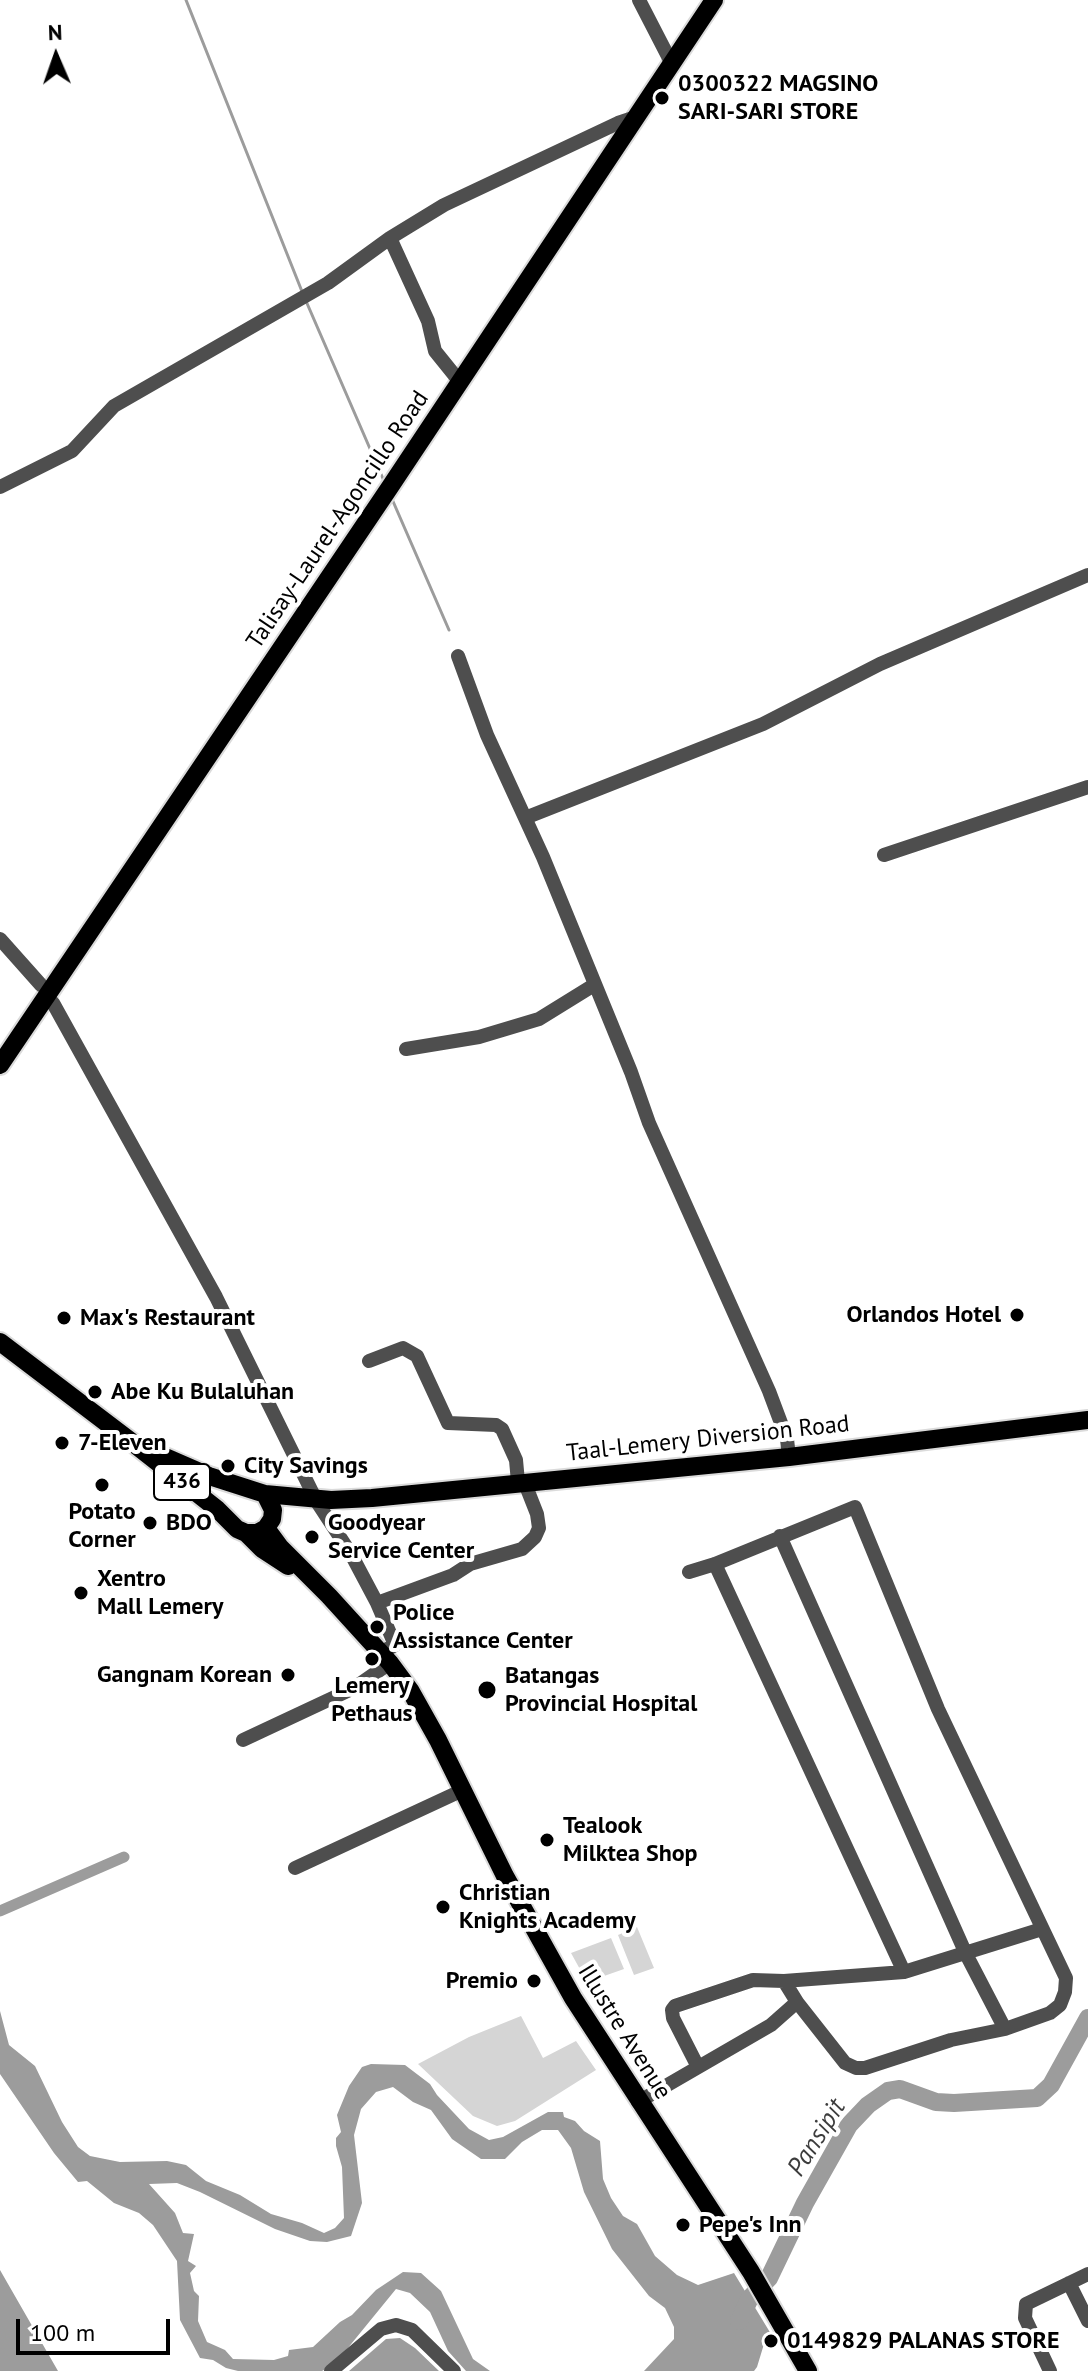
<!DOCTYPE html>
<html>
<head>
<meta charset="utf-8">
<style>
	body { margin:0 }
	#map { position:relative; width:1088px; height:2371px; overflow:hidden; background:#fff; font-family:"PT Sans",sans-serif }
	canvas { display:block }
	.north { position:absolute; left:16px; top:16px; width:80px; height:80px; -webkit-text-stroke:6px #fff; paint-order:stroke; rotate:358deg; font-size:22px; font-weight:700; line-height:32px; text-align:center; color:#000 }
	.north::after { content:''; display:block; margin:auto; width:28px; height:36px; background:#000; clip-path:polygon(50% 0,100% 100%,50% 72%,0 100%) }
	.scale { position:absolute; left:16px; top:2319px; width:154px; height:36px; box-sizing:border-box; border:4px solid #000; border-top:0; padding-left:10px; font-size:24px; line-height:28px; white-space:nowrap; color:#000; -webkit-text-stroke:6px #fff; paint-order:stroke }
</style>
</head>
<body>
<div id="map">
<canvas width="1088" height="2371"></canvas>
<div class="north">N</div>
<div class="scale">100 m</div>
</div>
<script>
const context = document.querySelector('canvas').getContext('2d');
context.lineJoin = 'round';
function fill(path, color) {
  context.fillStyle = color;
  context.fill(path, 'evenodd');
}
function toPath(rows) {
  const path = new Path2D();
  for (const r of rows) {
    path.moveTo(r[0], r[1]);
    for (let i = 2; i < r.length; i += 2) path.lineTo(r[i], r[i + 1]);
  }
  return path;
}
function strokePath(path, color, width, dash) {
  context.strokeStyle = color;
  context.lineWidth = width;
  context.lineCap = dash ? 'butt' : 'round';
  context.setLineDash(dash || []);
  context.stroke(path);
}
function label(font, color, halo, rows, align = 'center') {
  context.font = font + ' "PT Sans",sans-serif';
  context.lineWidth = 8;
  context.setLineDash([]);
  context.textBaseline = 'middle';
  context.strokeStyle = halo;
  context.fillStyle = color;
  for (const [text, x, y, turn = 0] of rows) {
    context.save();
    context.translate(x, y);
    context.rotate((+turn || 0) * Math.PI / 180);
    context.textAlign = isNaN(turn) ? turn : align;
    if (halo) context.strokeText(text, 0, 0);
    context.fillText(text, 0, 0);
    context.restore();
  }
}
const green = toPath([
	[637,1927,654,1968,634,1975,618,1935],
	[611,1938,624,1969,587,1982,571,1953],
	[521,2016,543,2058,576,2041,596,2070,515,2121,497,2126,473,2116,418,2064,469,2037]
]);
const water = toPath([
	[0,2011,9,2045,35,2066,62,2122,78,2147,90,2156,120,2162,167,2161,186,2165,206,2181,240,2195,271,2214,302,2223,324,2233,335,2228,344,2218,342,2167,336,2146,336,2138,341,2132,337,2115,349,2086,362,2067,371,2064,405,2065,430,2084,437,2095,469,2129,489,2140,503,2137,548,2112,563,2112,564,2117,575,2121,584,2131,600,2141,603,2179,611,2198,623,2216,637,2224,655,2256,677,2275,698,2285,734,2273,771,2334,764,2344,757,2367,754,2371,644,2371,674,2339,674,2327,665,2308,649,2296,612,2249,584,2192,571,2148,558,2130,542,2130,522,2142,505,2159,481,2159,452,2139,431,2110,413,2102,393,2087,376,2092,361,2109,354,2135,362,2203,351,2236,327,2242,310,2241,275,2229,200,2192,177,2183,149,2184,175,2213,183,2233,194,2234,188,2261,196,2266,190,2273,194,2291,199,2296,198,2321,207,2342,225,2350,233,2359,274,2360,288,2356,289,2350,313,2347,340,2322,352,2315,376,2290,403,2272,421,2273,441,2291,473,2359,490,2371,466,2371,448,2351,430,2312,410,2293,396,2289,334,2365,322,2371,238,2371,226,2368,213,2360,200,2358,180,2320,177,2261,153,2225,139,2213,114,2203,87,2181,78,2182,54,2153,0,2074],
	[0,2270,58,2371,0,2371],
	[400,2338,415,2348,439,2371,349,2371,386,2339]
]);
const stream = toPath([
	[186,0,303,294],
	[306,301,384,481],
	[392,499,449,630]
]);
const canal = toPath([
	[0,1911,124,1857]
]);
const river = toPath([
	[739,2321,750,2298,769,2278,805,2203,849,2125,868,2105,888,2091,900,2089,936,2102,954,2103,1037,2098,1051,2085,1088,2018]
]);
const minor = toPath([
	[639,0,672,64],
	[390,238,428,321,435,351,460,382],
	[0,487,72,451,114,406,328,283,390,238,444,205,618,123,636,117],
	[458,656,487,735,543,857,631,1072,649,1123,769,1391,787,1439,789,1457],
	[525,818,763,724,880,664,1088,575],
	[884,855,1088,787],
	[0,939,41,985],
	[53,1003,216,1297,317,1502,351,1554,377,1603],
	[406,1049,479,1037,539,1019,594,985],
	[369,1361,403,1348,417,1356,448,1423,496,1425,502,1429,516,1460,518,1482],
	[780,1536,966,1954,1005,2029],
	[715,1564,904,1972],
	[689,1572,715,1564,855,1507,938,1709,1066,1978,1065,1992,1060,2005,1050,2013,1005,2029,951,2040,865,2068,856,2068,845,2063,797,2002],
	[380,1653,395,1645,377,1603,453,1575,470,1564,522,1549,535,1537,539,1528,537,1514,524,1481],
	[243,1740,354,1688,390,1663],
	[295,1868,463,1790],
	[784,1981,904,1972,1042,1929],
	[638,2102,771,2025,797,2002,784,1981,753,1980,675,2006,672,2010,673,2018,698,2067],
	[1069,2283,1088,2321],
	[331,2371,381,2329,396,2325,412,2330,454,2371],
	[1050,2371,1025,2318,1026,2304,1088,2274]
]);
const major = toPath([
	[0,1065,390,487,714,0],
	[0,1342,133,1443,217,1509,237,1529,246,1533,257,1533,266,1528,272,1519,273,1510,265,1494,209,1476,133,1443],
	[265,1494,331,1500,372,1498,789,1457,1088,1420],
	[266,1528,280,1547,329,1596,390,1663,410,1690,438,1740,505,1876,573,1998,751,2272,808,2371],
	[246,1533,262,1549,288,1566]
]);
const markers = [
	[662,98,8,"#000"],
	[1017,1315,8,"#000"],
	[64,1318,8,"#000"],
	[95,1392,8,"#000"],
	[62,1443,8,"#000"],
	[228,1466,8,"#000"],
	[102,1485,8,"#000"],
	[150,1523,8,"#000"],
	[312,1537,8,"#000"],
	[81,1593,8,"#000"],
	[377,1627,8,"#000"],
	[372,1659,8,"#000"],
	[288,1675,8,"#000"],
	[487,1690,10,"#000"],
	[547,1840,8,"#000"],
	[443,1907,8,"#000"],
	[534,1981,8,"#000"],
	[683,2225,8,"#000"],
	[771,2341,8,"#000"]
];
const shields = [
	[182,1482,56]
];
const shieldNames = [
	["436",182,1482]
];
const poiNames = [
	["0300322 MAGSINO",678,84],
	["SARI-SARI STORE",678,112],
	["Orlandos Hotel",1001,1315,"right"],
	["Max's Restaurant",80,1318],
	["Abe Ku Bulaluhan",111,1392],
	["7-Eleven",78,1443],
	["City Savings",244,1466],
	["Potato",102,1512,"center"],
	["Corner",102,1540,"center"],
	["BDO",166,1523],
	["Goodyear",328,1523],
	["Service Center",328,1551],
	["Xentro",97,1579],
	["Mall Lemery",97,1607],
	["Police",393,1613],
	["Assistance Center",393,1641],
	["Gangnam Korean",272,1675,"right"],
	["Batangas",505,1676],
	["Provincial Hospital",505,1704],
	["Lemery",372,1686,"center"],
	["Pethaus",372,1714,"center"],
	["Tealook",563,1826],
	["Milktea Shop",563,1854],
	["Christian",459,1893],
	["Knights Academy",459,1921],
	["Premio",518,1981,"right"],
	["Pepe's Inn",699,2225],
	["0149829 PALANAS STORE",787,2341]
];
const streetNames = [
	["Talisay-Laurel-Agoncillo Road",338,520,-56],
	["Taal-Lemery Diversion Road",708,1439,-6],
	["Illustre Avenue",624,2032,58]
];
const waterNames = [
	["Pansipit",817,2138,-58]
];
fill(green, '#d5d5d5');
fill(water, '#9c9c9c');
strokePath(stream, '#9c9c9c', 3);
strokePath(canal, '#9c9c9c', 11);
strokePath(river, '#9c9c9c', 18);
strokePath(major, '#dbdbdb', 22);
strokePath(minor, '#4e4e4e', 14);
strokePath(major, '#000', 18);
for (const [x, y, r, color] of markers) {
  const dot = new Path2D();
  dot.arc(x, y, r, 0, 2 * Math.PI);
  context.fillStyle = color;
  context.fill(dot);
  strokePath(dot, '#fff', 3);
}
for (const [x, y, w] of shields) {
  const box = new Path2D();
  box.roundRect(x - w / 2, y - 18, w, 36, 6);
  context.fillStyle = '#fff';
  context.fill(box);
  strokePath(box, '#000', 2);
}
label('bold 22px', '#000', null, shieldNames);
label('bold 24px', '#000', '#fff', poiNames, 'left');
label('24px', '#000', '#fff', streetNames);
label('italic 26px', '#3d3d3d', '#fff', waterNames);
</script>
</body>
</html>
